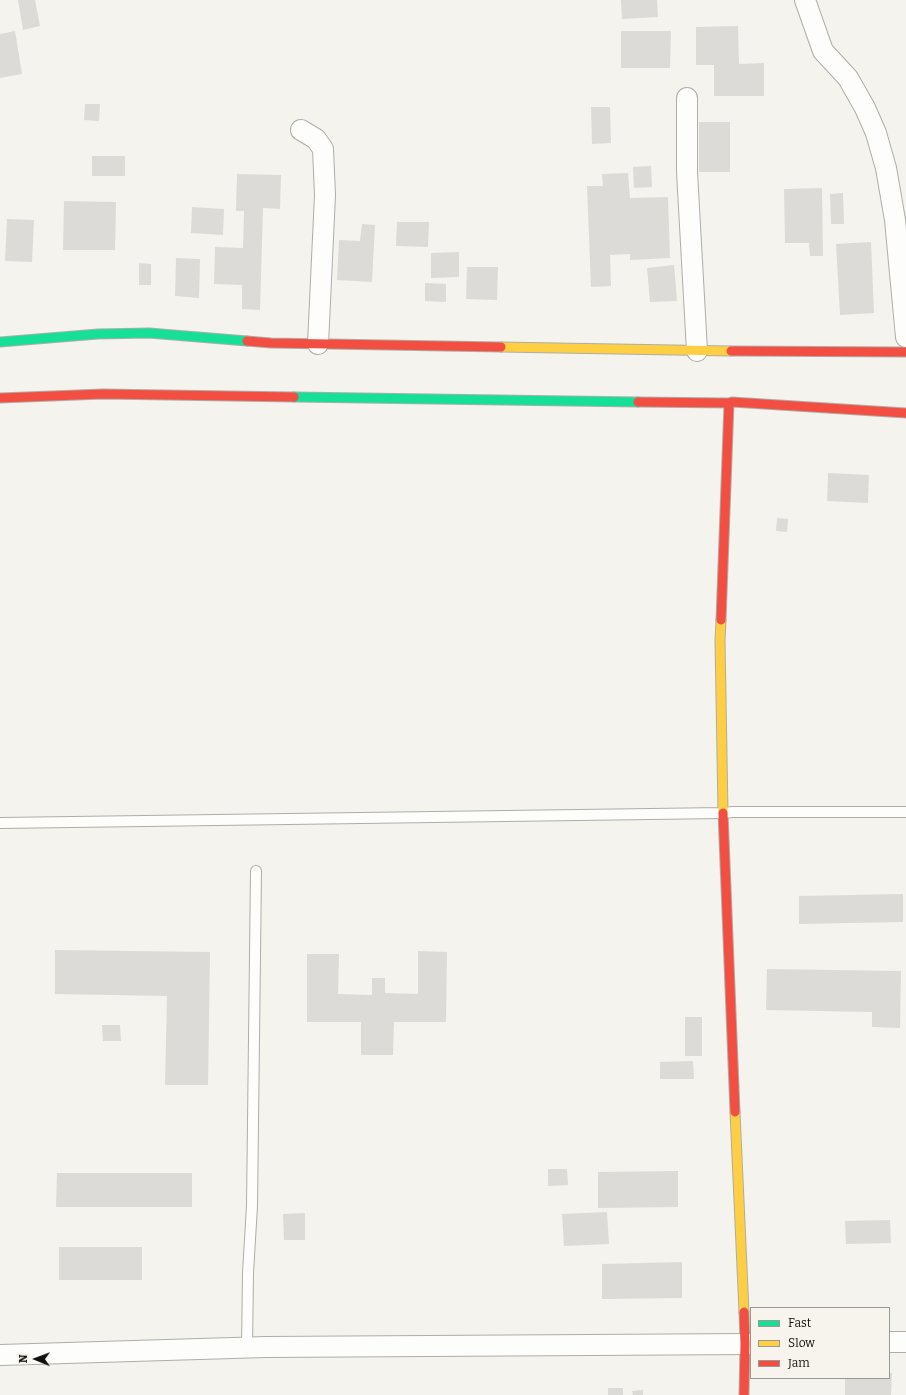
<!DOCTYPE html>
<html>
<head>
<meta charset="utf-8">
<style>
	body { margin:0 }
	#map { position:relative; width:906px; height:1395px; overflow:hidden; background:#f4f3ee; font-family:Bitter,serif }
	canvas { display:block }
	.legend { position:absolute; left:750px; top:1307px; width:140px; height:72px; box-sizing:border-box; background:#f6f4ec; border:1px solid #9a9892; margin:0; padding:5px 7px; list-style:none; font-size:12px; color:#100f0c }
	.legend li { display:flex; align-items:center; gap:8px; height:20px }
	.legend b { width:20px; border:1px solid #9a9892 }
	.north { position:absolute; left:16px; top:1339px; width:40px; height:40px; -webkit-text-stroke:3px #f6f4ec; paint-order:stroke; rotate:271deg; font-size:11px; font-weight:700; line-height:16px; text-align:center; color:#100f0c }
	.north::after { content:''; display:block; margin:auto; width:14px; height:18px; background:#100f0c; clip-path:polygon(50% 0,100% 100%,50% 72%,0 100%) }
</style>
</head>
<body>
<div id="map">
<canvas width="906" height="1395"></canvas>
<ul class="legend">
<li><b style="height:5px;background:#16e098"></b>Fast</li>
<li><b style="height:5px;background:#ffcf43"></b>Slow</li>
<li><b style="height:5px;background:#f24e42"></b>Jam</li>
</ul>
<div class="north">N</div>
</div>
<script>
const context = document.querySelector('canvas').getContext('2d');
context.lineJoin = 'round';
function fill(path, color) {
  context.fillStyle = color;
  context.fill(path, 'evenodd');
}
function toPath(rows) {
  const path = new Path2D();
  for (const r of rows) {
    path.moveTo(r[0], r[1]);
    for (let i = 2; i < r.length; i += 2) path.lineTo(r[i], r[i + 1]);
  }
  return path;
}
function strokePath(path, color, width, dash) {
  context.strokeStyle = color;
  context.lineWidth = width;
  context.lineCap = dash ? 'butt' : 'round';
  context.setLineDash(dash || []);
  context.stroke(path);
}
const building = toPath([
	[18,0,35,0,40,26,23,30],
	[621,0,657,0,658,17,622,19],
	[738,26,739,64,764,63,764,96,714,96,714,65,696,65,696,27],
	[15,31,22,74,0,78,0,34],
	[621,31,671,31,670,68,621,68],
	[85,104,100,104,99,121,84,120],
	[591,107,610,107,611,143,592,144],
	[699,122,730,122,730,172,699,172],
	[92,156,125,156,125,176,92,176],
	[651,166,652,187,634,188,633,167],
	[628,173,630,198,668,197,670,258,630,260,630,254,610,255,611,286,591,287,587,186,603,186,602,174],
	[237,174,281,175,280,209,263,208,260,310,242,309,242,285,214,284,215,247,243,248,244,211,236,211],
	[822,188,823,256,810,256,809,243,785,243,784,189],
	[843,193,844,224,831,224,830,194],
	[64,201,116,202,115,250,63,250],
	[192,207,224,209,223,235,191,233],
	[7,219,34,220,32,262,5,261],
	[397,222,429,222,428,247,396,246],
	[362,224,375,225,372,282,337,280,339,240,360,241],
	[871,242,874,313,840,315,836,244],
	[459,252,459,277,431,278,431,253],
	[176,258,200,259,199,298,175,296],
	[139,263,151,264,151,285,139,285],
	[674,265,677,301,650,302,647,268],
	[467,267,498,267,497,300,466,299],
	[425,283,446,284,446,302,425,301],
	[828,473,869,475,868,503,827,501],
	[777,518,788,519,787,532,776,531],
	[903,894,903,922,799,924,799,896],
	[55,950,210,952,208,1085,165,1085,167,996,55,994],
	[418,951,447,952,446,1022,394,1022,393,1055,361,1055,361,1022,307,1022,307,954,339,954,338,994,372,995,372,978,385,978,385,993,418,994],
	[767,969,901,971,900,1028,872,1027,872,1012,766,1010],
	[685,1017,702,1017,702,1056,685,1056],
	[102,1025,120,1025,121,1041,103,1041],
	[693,1061,694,1079,660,1079,660,1062],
	[548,1169,567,1169,568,1185,548,1186],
	[678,1171,678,1207,598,1208,598,1172],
	[57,1173,192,1173,192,1207,56,1207],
	[607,1212,609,1244,564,1246,562,1214],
	[305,1213,305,1240,284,1240,283,1214],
	[890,1220,891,1243,846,1244,845,1221],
	[59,1247,142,1247,142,1280,59,1280],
	[682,1262,682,1298,602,1299,602,1264],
	[889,1373,892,1373,891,1395,845,1395,845,1378,889,1378],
	[608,1388,623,1388,623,1395,608,1395],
	[643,1390,643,1395,633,1395,632,1391]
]);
const lane = toPath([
	[0,823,723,813,733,812,906,812],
	[247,1348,248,1273,252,1206,256,871]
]);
const street = toPath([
	[805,0,823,51,848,78,865,108,876,133,886,168,895,220,906,337],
	[687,98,687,172,697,351],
	[301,130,316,139,323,149,325,195,318,344],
	[889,1342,906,1342],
	[0,1355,266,1347,751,1344]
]);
const fast = toPath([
	[0,342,98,334,149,333,247,341],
	[294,397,638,402]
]);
const slow = toPath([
	[501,347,731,351],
	[721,620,720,640,723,813],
	[735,1112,744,1312]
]);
const jam = toPath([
	[247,341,271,343,501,347],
	[731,351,906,352],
	[0,398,103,394,294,397],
	[638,402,729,403,732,402,906,413],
	[721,620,729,403],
	[723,813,735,1112],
	[744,1312,745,1344,744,1395]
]);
fill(building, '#dcdbd8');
strokePath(lane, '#aeada9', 12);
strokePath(street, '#aeada9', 22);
strokePath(fast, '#aeada9', 11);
strokePath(slow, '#aeada9', 11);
strokePath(jam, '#aeada9', 11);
strokePath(lane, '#fdfdfc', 10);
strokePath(street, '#fdfdfc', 20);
strokePath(fast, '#16e098', 9);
strokePath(slow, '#ffcf43', 9);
strokePath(jam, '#f24e42', 9);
</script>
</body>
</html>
